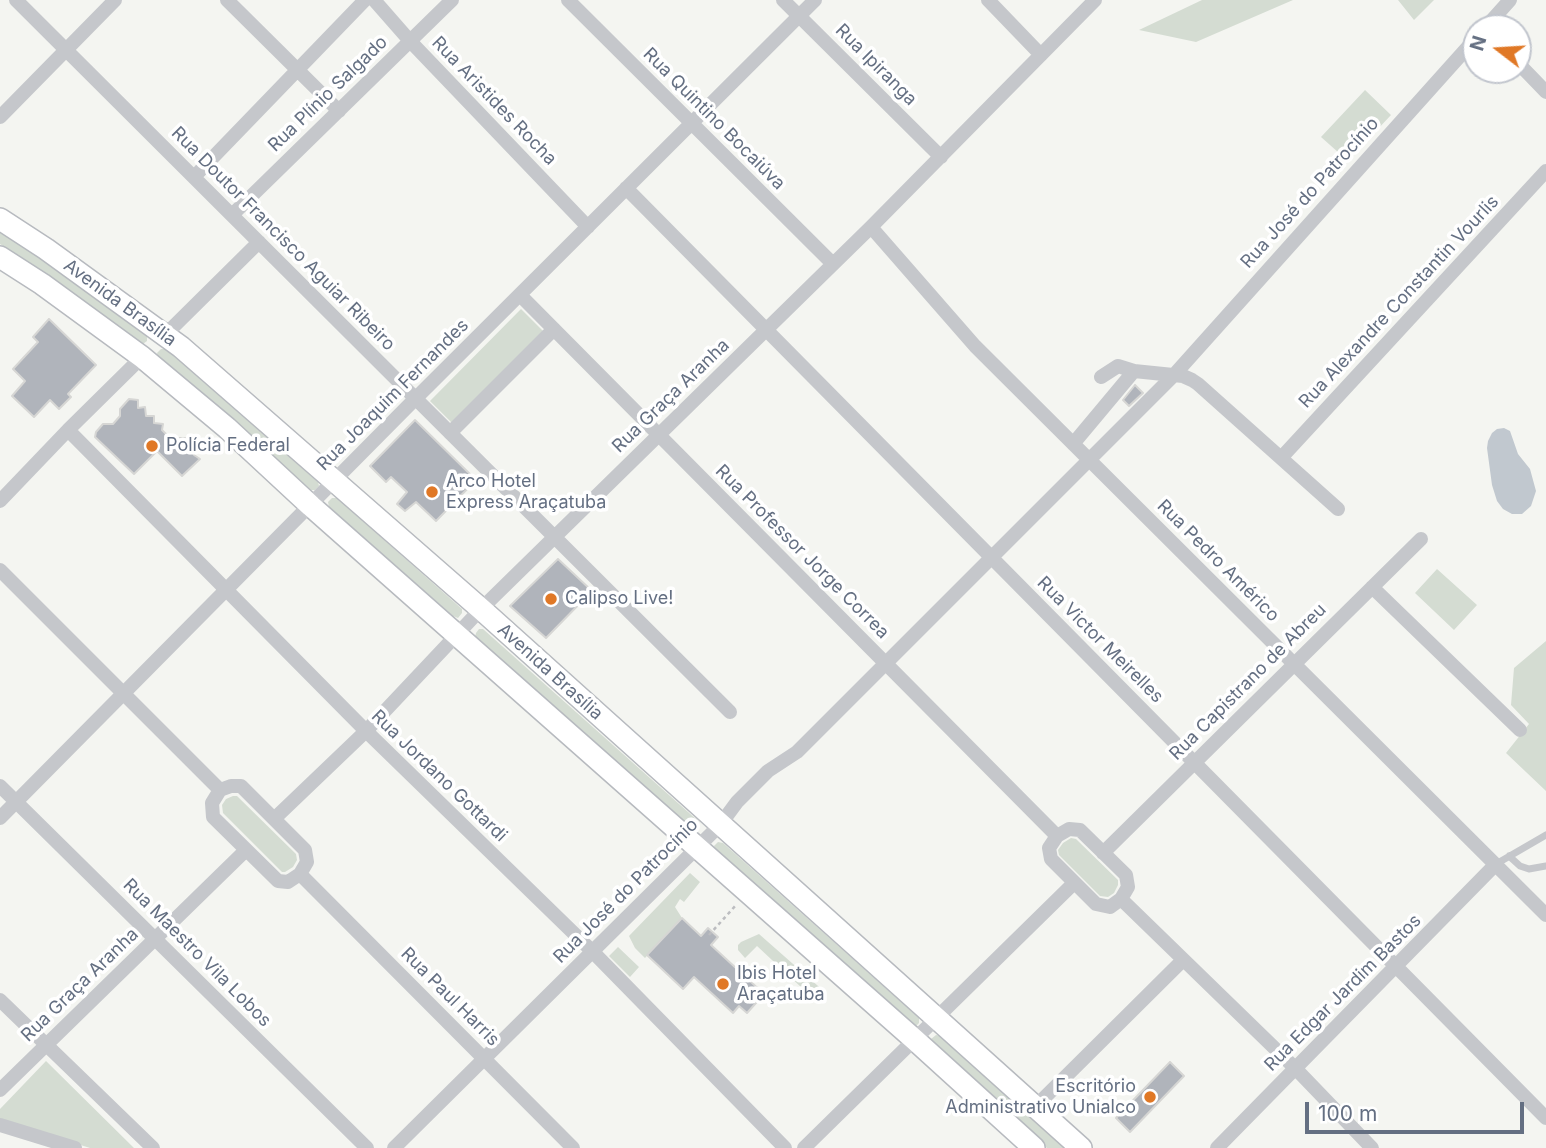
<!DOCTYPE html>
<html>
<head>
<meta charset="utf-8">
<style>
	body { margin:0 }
	#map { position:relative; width:1546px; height:1148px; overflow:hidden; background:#f4f5f1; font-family:Inter,sans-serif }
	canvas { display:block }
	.north { position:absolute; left:1462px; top:14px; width:70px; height:70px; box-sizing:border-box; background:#fff; border:2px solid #c1c5cd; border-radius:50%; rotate:287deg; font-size:19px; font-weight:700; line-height:28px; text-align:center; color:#646f82 }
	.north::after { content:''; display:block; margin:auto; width:24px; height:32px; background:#e07826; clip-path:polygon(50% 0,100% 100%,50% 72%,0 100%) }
	.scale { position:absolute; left:1305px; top:1102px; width:219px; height:32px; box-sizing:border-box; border:4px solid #646f82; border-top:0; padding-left:9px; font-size:21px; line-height:24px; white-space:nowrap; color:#646f82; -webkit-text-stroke:5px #fff; paint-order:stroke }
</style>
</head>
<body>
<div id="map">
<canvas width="1546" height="1148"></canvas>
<div class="north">N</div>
<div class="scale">100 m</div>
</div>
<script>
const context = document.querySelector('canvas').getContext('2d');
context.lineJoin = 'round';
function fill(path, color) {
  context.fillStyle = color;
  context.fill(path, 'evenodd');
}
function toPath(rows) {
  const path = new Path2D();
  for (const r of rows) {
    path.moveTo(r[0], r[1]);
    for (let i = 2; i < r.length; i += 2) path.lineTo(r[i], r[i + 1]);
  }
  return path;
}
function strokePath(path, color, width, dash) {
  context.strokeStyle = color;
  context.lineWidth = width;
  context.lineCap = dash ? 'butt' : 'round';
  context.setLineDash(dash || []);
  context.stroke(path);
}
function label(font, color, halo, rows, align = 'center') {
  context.font = font + ' Inter,sans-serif';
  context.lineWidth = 7;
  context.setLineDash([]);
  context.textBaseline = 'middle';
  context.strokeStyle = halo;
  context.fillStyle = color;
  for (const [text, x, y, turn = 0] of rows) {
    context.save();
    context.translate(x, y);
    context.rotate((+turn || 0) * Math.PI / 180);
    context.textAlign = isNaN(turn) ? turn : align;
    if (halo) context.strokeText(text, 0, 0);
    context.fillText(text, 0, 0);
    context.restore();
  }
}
const green = toPath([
	[1202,0,1293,0,1196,42,1139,30],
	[1398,0,1434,0,1414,20],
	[1365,90,1391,115,1348,161,1321,137],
	[0,231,69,277,147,336,147,341,143,344,137,342,61,285,0,244],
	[521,309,544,332,452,423,430,401],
	[161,349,166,349,318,482,319,486,315,490,311,490,233,420,158,357,157,353],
	[332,498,337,498,462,609,462,613,458,618,453,616,329,507,328,502],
	[1437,569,1477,605,1454,630,1415,593],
	[479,629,483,629,697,820,698,825,694,829,690,829,475,637,476,633],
	[1546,641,1546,791,1506,753,1529,724,1511,705,1514,668],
	[233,796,237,796,296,854,297,860,293,867,285,872,282,872,223,813,222,805,226,799],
	[1071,838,1076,839,1118,880,1118,885,1114,893,1108,897,1100,896,1059,855,1058,850,1063,843],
	[718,842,723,843,919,1018,919,1023,916,1026,911,1026,716,852,714,846],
	[690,873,700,882,684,902,680,899,675,907,682,918,645,958,635,948,629,936],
	[759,934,826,993,817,1002,757,946,745,958,738,950,738,945,741,942],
	[618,947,639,967,630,977,609,956],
	[936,1035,942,1036,1067,1148,1047,1148,932,1045,931,1039],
	[46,1061,134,1148,90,1148,0,1119,0,1109]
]);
const water = toPath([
	[1504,428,1510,431,1518,454,1530,469,1536,491,1531,506,1522,514,1512,514,1503,509,1497,501,1492,485,1487,448,1488,441,1492,433,1497,429]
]);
const building = toPath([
	[49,319,96,365,68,394,71,397,59,409,50,400,34,417,12,396,25,381,13,369,38,342,33,337,49,319],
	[1135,385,1143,393,1129,406,1123,400,1135,385],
	[129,399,138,400,138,408,145,407,146,416,154,416,154,423,163,424,162,430,170,438,185,438,187,447,195,448,194,455,200,459,182,476,157,451,134,474,95,437,96,432,103,424,113,424,120,416,120,409,129,399],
	[415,420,476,480,436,521,416,502,405,511,397,504,407,492,391,477,386,482,370,466,415,420],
	[558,559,592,591,546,638,510,606,558,559],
	[682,918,701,936,708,928,718,937,711,945,764,994,747,1013,739,1006,733,1013,694,977,683,989,647,955,682,918],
	[1170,1062,1184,1076,1130,1132,1116,1118,1170,1062]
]);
const path = toPath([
	[709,935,737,904]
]);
const service = toPath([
	[1509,856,1520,866,1529,869,1546,866],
	[1496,864,1546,835]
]);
const minor = toPath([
	[16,0,730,712],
	[227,0,339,111],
	[374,0,410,41,588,227],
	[568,0,833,264],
	[783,0,941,157],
	[988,0,1041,55],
	[1485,28,1510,0],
	[1518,63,1546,92],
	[0,117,115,0],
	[194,177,365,0],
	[626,188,1546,1118],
	[232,215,452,0],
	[871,227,975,346,1546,915],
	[520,295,1057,836],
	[165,335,259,242],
	[1101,377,1118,366,1134,371,1183,376,1192,380,1198,384,1338,509],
	[68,430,366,731,592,951,785,1148],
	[450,433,554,329],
	[1073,444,1134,371],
	[1281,458,1546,171],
	[0,501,68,430,142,357],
	[0,570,220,790],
	[1372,587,1520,730],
	[0,786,367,1148],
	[231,786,241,786,305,850,307,862,300,874,288,882,278,881,213,817,212,803,220,790,231,786],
	[0,818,416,398,815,0],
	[274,819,366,731,481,609,871,227,1095,0],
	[1069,829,1080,830,1126,875,1128,887,1121,899,1110,907,1096,904,1051,859,1049,848,1057,836,1069,829],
	[1103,853,1421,539],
	[300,874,573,1148],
	[1121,899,1295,1068,1372,1148],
	[0,1000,153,1148],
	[0,1090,246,850],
	[1035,1107,1183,960],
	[0,1125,75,1148],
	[394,1148,720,825,737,802,768,771,797,752,1174,375,1476,38],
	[804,1148,1074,883],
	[1217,1148,1495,865]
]);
const secondary = toPath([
	[0,219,46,249,181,347,481,609,1081,1148],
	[0,257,42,284,142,357,227,428,311,506,915,1040,1034,1148]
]);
const markers = [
	[152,446,7,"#e07826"],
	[432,492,7,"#e07826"],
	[551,599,7,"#e07826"],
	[723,984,7,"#e07826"],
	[1150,1097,7,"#e07826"]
];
const streetNames = [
	["Rua Ipiranga",876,65,45],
	["Rua Plínio Salgado",328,94,-44],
	["Rua Aristides Rocha",494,101,46],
	["Rua Quintino Bocaiúva",714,119,45],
	["Rua José do Patrocínio",1310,193,-48],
	["Rua Doutor Francisco Aguiar Ribeiro",283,239,45],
	["Rua Alexandre Constantin Vourlis",1399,302,-47],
	["Avenida Brasília",120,303,36],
	["Rua Joaquim Fernandes",393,395,-45],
	["Rua Graça Aranha",671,396,-44],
	["Rua Professor Jorge Correa",802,552,45],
	["Rua Pedro Américo",1218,561,45],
	["Rua Victor Meirelles",1100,640,45],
	["Avenida Brasília",550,672,42],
	["Rua Capistrano de Abreu",1248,682,-45],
	["Rua Jordano Gottardi",439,776,44],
	["Rua José do Patrocínio",626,891,-45],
	["Rua Maestro Vila Lobos",197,953,45],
	["Rua Graça Aranha",80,985,-44],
	["Rua Edgar Jardim Bastos",1343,993,-45],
	["Rua Paul Harris",450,997,45]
];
const poiNames = [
	["Polícia Federal",166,446],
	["Arco Hotel",446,482],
	["Express Araçatuba",446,503],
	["Calipso Live!",565,599],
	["Ibis Hotel",737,974],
	["Araçatuba",737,995],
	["Escritório",1136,1087,"right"],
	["Administrativo Unialco",1136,1108,"right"]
];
fill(green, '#d4dcd2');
fill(water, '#c1c8cf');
fill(building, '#b0b4bb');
strokePath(building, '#d6d6d4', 2);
strokePath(secondary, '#b7babf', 24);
strokePath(path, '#bcbdc0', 2.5, [3.5, 3.5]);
strokePath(service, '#c5c7cb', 7);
strokePath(minor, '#c5c7cb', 14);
strokePath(secondary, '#fff', 21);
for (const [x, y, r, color] of markers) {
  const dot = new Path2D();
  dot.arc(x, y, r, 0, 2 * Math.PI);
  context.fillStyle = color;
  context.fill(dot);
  strokePath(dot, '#fff', 2.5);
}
label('18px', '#646f82', '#fff', streetNames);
label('18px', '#646f82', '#fff', poiNames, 'left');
</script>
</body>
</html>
